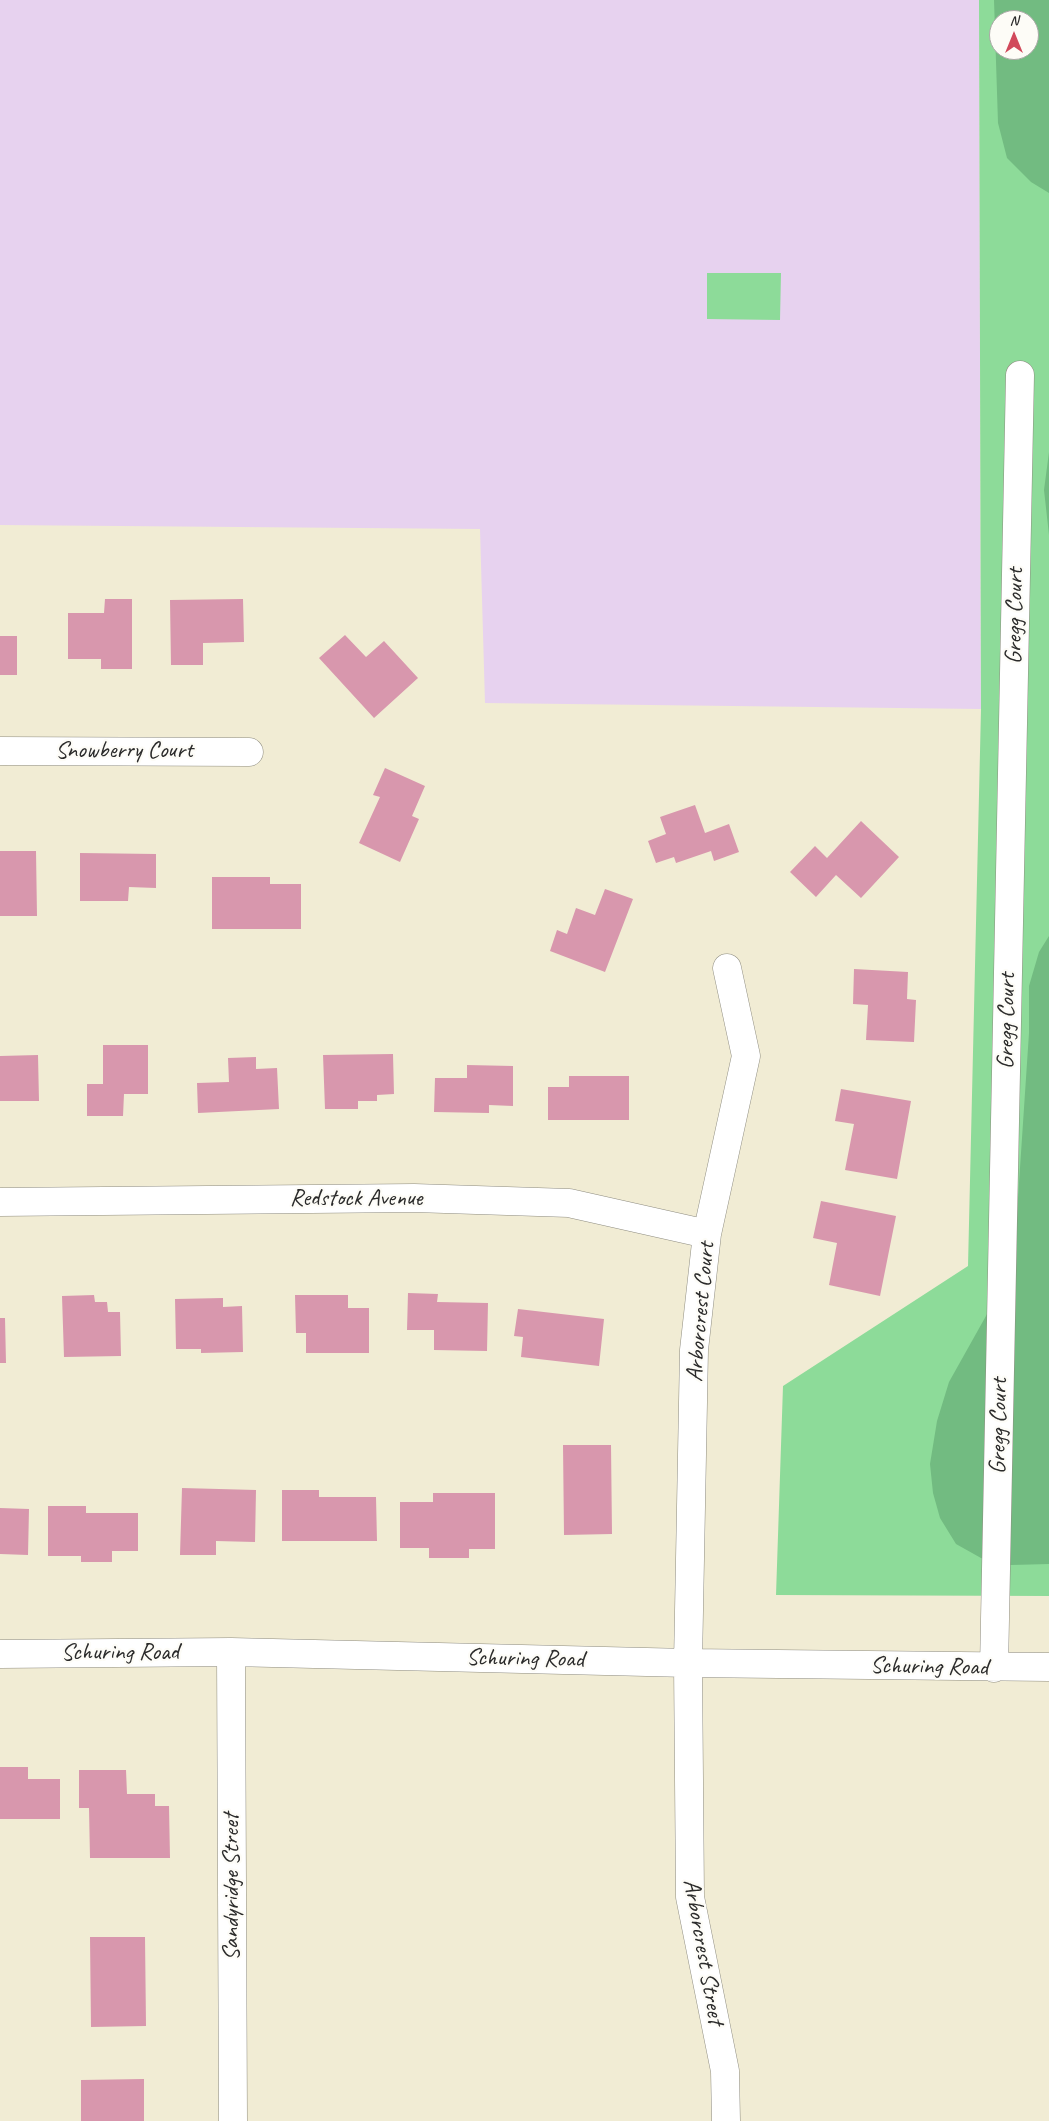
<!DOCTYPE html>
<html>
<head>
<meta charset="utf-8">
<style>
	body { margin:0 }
	#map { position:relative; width:1049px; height:2121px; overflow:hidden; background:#f1ecd4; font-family:Caveat,sans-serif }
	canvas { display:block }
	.north { position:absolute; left:989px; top:10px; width:50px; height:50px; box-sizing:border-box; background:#fdfcf7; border:1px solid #a9a8a5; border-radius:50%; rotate:0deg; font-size:14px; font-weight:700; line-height:20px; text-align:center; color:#2b2b2b }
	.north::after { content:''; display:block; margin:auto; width:18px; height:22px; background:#d1495b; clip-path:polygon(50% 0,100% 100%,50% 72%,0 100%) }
</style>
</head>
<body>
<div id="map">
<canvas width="1049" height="2121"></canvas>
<div class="north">N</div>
</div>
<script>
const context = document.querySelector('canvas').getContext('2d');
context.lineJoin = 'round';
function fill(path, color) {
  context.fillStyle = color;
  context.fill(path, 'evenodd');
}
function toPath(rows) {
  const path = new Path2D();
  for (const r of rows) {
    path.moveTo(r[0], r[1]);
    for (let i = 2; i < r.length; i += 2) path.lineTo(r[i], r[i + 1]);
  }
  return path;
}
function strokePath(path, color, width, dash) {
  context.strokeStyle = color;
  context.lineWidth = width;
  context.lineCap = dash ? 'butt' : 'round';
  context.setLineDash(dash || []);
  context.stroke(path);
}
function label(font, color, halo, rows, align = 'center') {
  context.font = font + ' Caveat,sans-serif';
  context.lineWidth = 4.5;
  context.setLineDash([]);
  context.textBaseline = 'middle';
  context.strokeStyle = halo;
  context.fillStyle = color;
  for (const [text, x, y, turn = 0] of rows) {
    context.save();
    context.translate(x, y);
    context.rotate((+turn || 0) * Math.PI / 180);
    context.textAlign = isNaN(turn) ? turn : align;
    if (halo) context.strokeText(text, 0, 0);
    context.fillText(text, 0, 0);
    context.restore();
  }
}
const built = toPath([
	[0,0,979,0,981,709,485,703,480,529,0,525]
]);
const green = toPath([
	[979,0,1049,0,1049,1596,776,1595,783,1386,968,1266,981,709],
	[999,20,1029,20,1029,50,999,50],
	[707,273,781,273,780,320,707,319]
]);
const forest = toPath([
	[994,0,1049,0,1049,193,1031,182,1007,158,998,123],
	[999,20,1029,20,1029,50,999,50],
	[1049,452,1049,535,1044,490],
	[1049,936,1049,1564,1011,1565,981,1558,956,1544,940,1518,933,1493,930,1464,937,1421,949,1382,991,1307,1015,1243,1029,1033,1029,986,1039,952]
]);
const building = toPath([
	[105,599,132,599,132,669,101,669,101,659,68,659,68,613,104,613],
	[243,599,244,642,203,643,203,665,171,665,170,600],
	[345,635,366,657,384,641,418,678,374,718,319,658],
	[0,636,17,636,17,675,0,675],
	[385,768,425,786,412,816,419,819,400,862,359,843,380,797,373,795],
	[695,805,705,833,729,824,739,852,714,861,711,851,676,863,674,857,656,863,648,841,666,834,660,817],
	[861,821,899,857,861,898,836,875,816,897,790,872,815,846,827,858],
	[0,851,36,851,37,916,0,916],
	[80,853,156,854,156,888,129,887,128,901,80,901],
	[212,877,270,877,270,884,301,884,301,929,212,929],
	[605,889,633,899,605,972,550,951,557,930,567,934,576,908,595,915],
	[854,969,908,972,907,999,916,1000,914,1042,866,1040,868,1005,853,1004],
	[103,1045,148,1045,148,1094,124,1094,123,1116,87,1116,87,1084,103,1084],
	[393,1054,394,1094,377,1095,377,1101,358,1101,358,1109,325,1109,323,1055],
	[38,1055,39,1101,0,1101,0,1056],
	[256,1057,256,1069,277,1068,279,1109,198,1113,197,1083,229,1082,228,1058],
	[467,1065,513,1066,513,1106,489,1105,489,1113,434,1112,435,1078,467,1078],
	[569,1076,629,1076,629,1120,548,1120,548,1087,569,1087],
	[841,1089,911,1101,897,1179,845,1170,854,1124,835,1121],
	[821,1201,896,1216,880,1296,829,1285,837,1243,813,1238],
	[408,1293,438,1294,437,1302,488,1303,487,1351,434,1350,434,1330,407,1330],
	[94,1295,95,1302,107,1302,108,1312,120,1312,121,1356,64,1357,62,1296],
	[295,1295,348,1295,348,1308,369,1308,369,1353,306,1353,306,1333,296,1333],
	[223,1298,223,1307,242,1306,243,1352,201,1353,201,1349,176,1349,175,1299],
	[518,1309,604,1319,599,1366,521,1357,523,1337,514,1336],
	[0,1318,5,1318,6,1363,0,1363],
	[563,1445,611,1445,612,1534,564,1535],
	[182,1488,256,1490,255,1542,216,1541,216,1555,180,1555],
	[282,1490,319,1490,319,1497,376,1497,377,1541,282,1541],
	[433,1493,495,1493,495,1549,469,1549,469,1558,429,1558,429,1548,400,1548,400,1502,433,1502],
	[48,1506,86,1506,86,1513,138,1513,138,1551,112,1551,112,1562,81,1562,81,1556,48,1556],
	[0,1508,29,1509,28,1555,0,1554],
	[0,1767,28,1767,28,1779,60,1779,60,1819,0,1819],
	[79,1770,126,1770,127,1794,155,1794,155,1806,169,1806,170,1858,90,1858,89,1808,79,1808],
	[90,1937,145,1937,146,2026,91,2027],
	[144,2079,144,2121,81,2121,81,2080]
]);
const minor = toPath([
	[0,751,249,752],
	[0,1202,414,1198,569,1203,707,1234],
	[231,1652,233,2121],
	[0,1654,231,1652,688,1663,1049,1667],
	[994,1668,1020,375],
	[726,2121,725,2071,690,1897,688,1663,694,1350,707,1234,746,1056,727,968]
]);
const streetNames = [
	["Gregg Court",1015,616,-89],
	["Snowberry Court",124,751],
	["Gregg Court",1007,1021,-89],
	["Redstock Avenue",356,1199],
	["Arborcrest Court",701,1312,-85],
	["Gregg Court",999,1426,-89],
	["Schuring Road",120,1653],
	["Schuring Road",525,1659,1],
	["Schuring Road",929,1667,1],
	["Sandyridge Street",232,1887,-90],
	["Arborcrest Street",703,1952,80]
];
fill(built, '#e7d2ef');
fill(green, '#8ddb99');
fill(forest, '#72bb81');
fill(building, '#d897ad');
strokePath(minor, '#8e8c80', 29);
strokePath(minor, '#fff', 28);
label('24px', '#2b2b2b', '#fdfcf7', streetNames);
</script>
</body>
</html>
